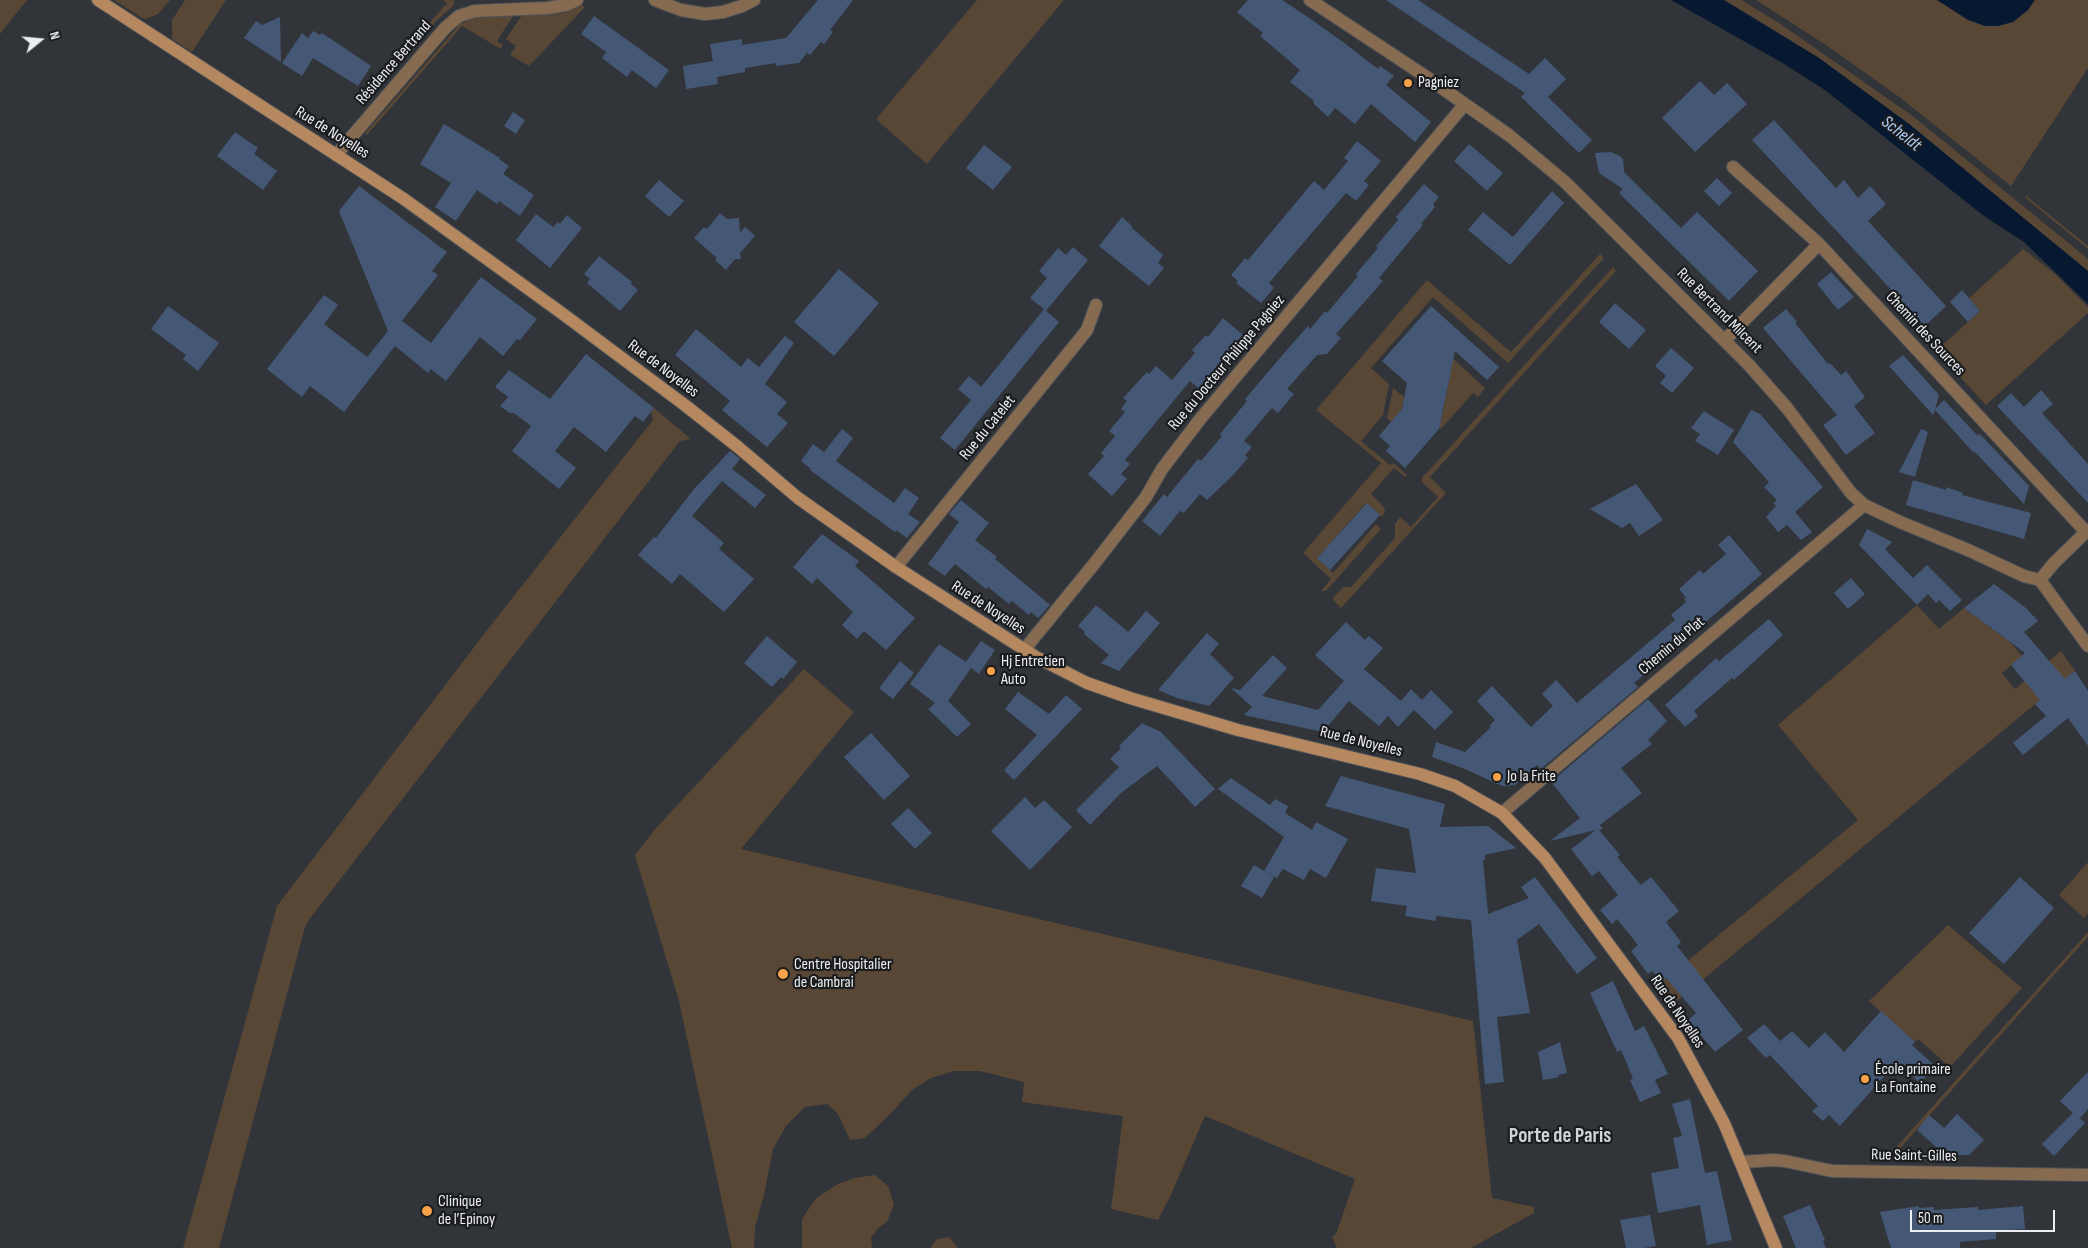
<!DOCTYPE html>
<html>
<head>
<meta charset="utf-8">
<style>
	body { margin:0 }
	#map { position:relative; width:2088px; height:1248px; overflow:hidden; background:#313439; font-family:"Sofia Sans Condensed",sans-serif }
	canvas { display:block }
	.north { position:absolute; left:15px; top:15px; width:50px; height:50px; -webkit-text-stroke:4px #1a1c1e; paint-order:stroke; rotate:73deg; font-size:14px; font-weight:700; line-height:20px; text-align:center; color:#eceef1 }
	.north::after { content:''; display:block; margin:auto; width:18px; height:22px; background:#eceef1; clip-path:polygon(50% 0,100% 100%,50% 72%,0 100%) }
	.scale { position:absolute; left:1910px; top:1210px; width:145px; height:22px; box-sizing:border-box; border:2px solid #eceef1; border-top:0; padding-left:6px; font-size:15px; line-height:18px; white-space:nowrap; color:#eceef1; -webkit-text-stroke:4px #1a1c1e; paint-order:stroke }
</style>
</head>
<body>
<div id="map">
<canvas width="2088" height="1248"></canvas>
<div class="north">N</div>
<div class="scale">50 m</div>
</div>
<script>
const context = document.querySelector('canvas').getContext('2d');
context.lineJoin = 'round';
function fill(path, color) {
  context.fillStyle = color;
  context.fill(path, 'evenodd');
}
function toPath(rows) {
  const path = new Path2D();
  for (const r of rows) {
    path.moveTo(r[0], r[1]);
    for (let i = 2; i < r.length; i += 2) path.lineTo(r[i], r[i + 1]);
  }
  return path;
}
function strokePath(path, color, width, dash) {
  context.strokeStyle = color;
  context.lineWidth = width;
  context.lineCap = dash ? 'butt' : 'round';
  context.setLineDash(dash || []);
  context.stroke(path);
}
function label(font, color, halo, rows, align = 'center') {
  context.font = font + ' "Sofia Sans Condensed",sans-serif';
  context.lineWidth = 4.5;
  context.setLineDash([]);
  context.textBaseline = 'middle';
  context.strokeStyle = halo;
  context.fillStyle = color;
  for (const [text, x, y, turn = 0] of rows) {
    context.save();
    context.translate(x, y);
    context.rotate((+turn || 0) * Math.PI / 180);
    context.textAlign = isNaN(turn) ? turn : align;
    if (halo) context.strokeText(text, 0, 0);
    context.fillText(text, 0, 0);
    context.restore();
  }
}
const green = toPath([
	[0,0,27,0,0,34],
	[114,0,170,0,158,14,146,19,142,18],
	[185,0,226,0,192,52,172,39,172,20],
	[443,0,454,0,454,5,437,20,370,97,367,95,447,3],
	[977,0,1064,0,927,164,876,119],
	[1724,0,1741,0,1779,23,1914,117,2088,259,2088,271,1909,124,1819,58],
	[1756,0,2088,0,2088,68,2011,186,1898,96,1826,45],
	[582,5,585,7,529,66,510,55,516,46,506,39,522,15,564,13],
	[513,16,497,41,503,45,501,49,462,26,367,135,365,133,460,24,477,17],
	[2025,195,2088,246,2088,249,2027,199],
	[2023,249,2054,273,2088,307,2088,313,1986,405,1936,351,1980,311,1969,298],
	[1600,254,1604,258,1508,363,1433,297,1371,368,1389,384,1383,415,1361,441,1390,465,1393,463,1407,475,1405,477,1394,468,1371,494,1383,506,1385,511,1382,517,1366,503,1317,558,1333,573,1376,524,1381,529,1326,591,1321,591,1331,579,1303,553,1381,463,1316,410,1427,280,1511,352],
	[1613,267,1616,271,1430,477,1446,493,1341,608,1334,601,1333,598,1343,587,1351,587,1395,538,1395,524,1400,517,1411,527,1438,497,1422,482,1422,478],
	[1446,352,1485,388,1478,397,1473,393,1441,429,1430,419,1441,421,1450,376],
	[1393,388,1404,397,1402,409,1391,422,1387,418],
	[654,408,691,439,680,441,311,917,305,927,219,1248,183,1248,277,906,491,625,653,420,651,411],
	[1917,605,1939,629,1964,608,2011,643,2022,656,2002,673,2015,689,2061,651,2075,671,1671,1006,1657,986,1858,820,1778,725],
	[804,669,854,712,741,849,1473,1021,1492,1198,1534,1207,1534,1213,1471,1248,1337,1248,1332,1237,1336,1234,1355,1179,1205,1116,1170,1197,1158,1220,1111,1209,1123,1116,1022,1102,1024,1082,980,1071,954,1071,931,1078,912,1090,890,1114,865,1138,850,1140,838,1114,827,1104,805,1107,786,1126,773,1149,764,1195,755,1227,754,1248,732,1248,679,1001,635,855,656,828],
	[2088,862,2088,913,2084,918,2059,895],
	[1948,925,2022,988,1950,1067,1918,1039,1915,1042,1869,1001],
	[2088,932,2088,937,1895,1154,1893,1154,1892,1152],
	[875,1175,888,1186,894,1204,887,1222,878,1228,871,1238,872,1248,802,1248,802,1219,816,1198,838,1184,855,1178],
	[949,1237,958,1248,930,1248,937,1239]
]);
const water = toPath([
	[1671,0,1724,0,1819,58,1909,124,2088,271,2088,304,2024,242,1984,216,1825,90,1781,62],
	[1937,0,2035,0,2028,10,2013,22,1998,26,1985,26,1968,20]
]);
const building = toPath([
	[818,0,853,0,830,30,833,32,824,44,821,42,810,55,807,53,799,63,776,66,776,63,745,68,745,72,717,77,718,84,686,89,683,66,713,61,710,44,742,39,742,45,786,38],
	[1248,0,1282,0,1305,15,1343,42,1378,69,1380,66,1394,76,1386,85,1431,122,1415,142,1371,104,1355,124,1335,108,1328,117,1314,104,1313,100,1290,82,1300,70,1260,36,1263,33,1237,12],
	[1386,0,1418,0,1529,74,1545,58,1566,79,1548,97,1592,140,1579,153,1521,97,1525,93],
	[594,16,669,70,656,88,632,70,627,77,602,58,606,52,581,34],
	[280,17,281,62,244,38,256,21,262,25],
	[313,31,320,35,322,33,371,66,358,86,313,58,302,76,282,63,302,33,308,38],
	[1700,81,1714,95,1727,83,1747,104,1695,152,1662,118],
	[513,112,525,120,516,134,504,126],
	[1774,120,1836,188,1844,180,1858,198,1870,186,1886,204,1868,221,1946,306,1925,326,1752,140],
	[444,124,500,158,499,159,509,166,503,174,534,195,520,216,499,201,497,204,477,190,456,221,435,207,451,183,420,164],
	[235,132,258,148,254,154,277,171,263,190,217,156],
	[1357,141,1381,161,1364,181,1369,185,1356,201,1346,193,1269,283,1274,288,1261,303,1236,283,1238,281,1231,275,1245,258,1248,260,1314,181,1324,190,1348,161,1344,158],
	[1469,144,1503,173,1487,191,1454,161],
	[984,145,1012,167,993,190,966,168],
	[1611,152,1620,156,1623,159,1624,172,1681,228,1697,212,1758,271,1729,301,1619,193,1623,189,1599,173,1595,153],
	[1717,178,1732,193,1719,206,1704,191],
	[659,180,684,201,669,217,645,196],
	[1424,184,1439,197,1433,204,1435,207,1421,224,1423,225,1379,278,1383,281,1336,334,1341,338,1327,354,1317,355,1287,389,1294,394,1278,413,1272,408,1244,441,1252,447,1245,455,1248,458,1234,474,1207,500,1200,494,1184,513,1180,511,1160,536,1142,521,1164,494,1167,497,1198,459,1201,461,1222,436,1220,434,1247,401,1245,399,1292,344,1308,326,1310,329,1325,311,1327,313,1348,288,1358,276,1356,274,1378,248,1376,246,1398,220,1396,217],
	[359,186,447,252,432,271,438,275,402,321,431,343,481,277,537,319,520,340,517,339,503,356,480,337,446,381,431,369,428,373,395,346,344,412,310,386,302,397,267,369,324,295,338,305,324,324,367,357,388,331,339,211],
	[1552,191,1564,203,1510,265,1468,230,1483,212,1513,237],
	[720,213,727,219,739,218,740,233,745,227,755,236,740,253,741,259,735,259,726,270,715,260,717,258,694,238,704,227,707,229],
	[536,214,553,227,558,222,560,224,567,215,582,228,550,268,516,240],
	[1122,217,1131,225,1132,228,1163,255,1158,263,1164,268,1149,286,1099,246],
	[1073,247,1088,260,1046,311,1030,298,1047,278,1039,271,1058,248,1066,255],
	[599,256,632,282,631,284,638,290,620,311,587,283,590,279,584,274],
	[839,269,879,303,834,356,794,322],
	[1831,272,1854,297,1838,310,1817,284],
	[1962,290,1980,311,1968,322,1950,302],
	[1615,303,1646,330,1629,349,1599,322],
	[168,306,219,343,198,371,183,359,186,355,151,329],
	[1431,306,1499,367,1487,380,1455,351,1439,429,1405,468,1386,451,1390,446,1379,436,1402,409,1407,383,1382,361],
	[1044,309,1059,322,955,450,940,438,971,400,958,389,969,376,981,387],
	[1786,309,1797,322,1795,323,1828,364,1830,363,1841,375,1846,371,1865,397,1854,406,1875,433,1846,455,1823,425,1837,415,1763,328],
	[1223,318,1248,339,1203,392,1190,381,1125,460,1130,464,1121,474,1127,479,1112,496,1088,474,1104,456,1101,453,1115,436,1109,431,1125,412,1121,409,1127,401,1123,398,1147,372,1149,374,1156,366,1172,380,1195,353,1192,350,1206,335,1208,337],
	[696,329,741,367,748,358,759,367,785,336,794,343,765,384,787,402,777,414,788,423,767,447,722,410,730,401,675,355],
	[1671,348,1694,368,1672,393,1660,383,1666,376,1655,366],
	[586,354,654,408,643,422,635,416,606,452,574,427,555,451,576,468,559,489,512,451,531,426,514,413,510,413,500,406,508,397,495,387,509,370,550,399],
	[1903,355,1939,395,1935,409,1944,400,1978,436,1979,433,2029,486,2024,504,1976,453,1973,452,1935,410,1933,415,1889,366],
	[2041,390,2053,404,2042,413,2088,464,2088,503,1997,406,2011,393,2024,407],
	[1751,410,1760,414,1823,487,1795,512,1812,532,1801,540,1787,525,1778,532,1766,517,1776,506,1773,503,1777,500,1764,487,1769,482,1733,442],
	[1704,411,1734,430,1718,455,1695,441,1700,434,1691,428],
	[842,429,853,438,836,461,894,503,905,488,919,498,908,514,920,522,907,538,896,530,895,532,810,470,811,469,801,461,813,444,824,452],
	[1921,429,1928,432,1915,477,1899,472],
	[730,451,740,459,732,469,766,495,755,508,722,481,692,516,724,543,719,549,754,579,724,612,680,574,672,584,638,555,654,537,656,538,694,489],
	[1913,480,1946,490,1946,487,1963,493,1962,495,2031,513,2024,539,1906,505],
	[1636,484,1663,520,1639,536,1630,523,1622,528,1590,509],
	[961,500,989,523,975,540,997,557,995,559,1050,605,1038,618,1031,612,1029,615,1012,601,1009,604,988,587,986,589,955,564,945,576,928,564,959,522,949,514],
	[1367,503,1380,515,1330,570,1317,558],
	[1867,529,1892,542,1885,549,1913,578,1927,565,1962,600,1950,611,1939,600,1936,603,1928,594,1917,605,1859,545],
	[822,534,859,561,855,566,915,618,886,650,864,631,857,639,842,625,853,612,817,578,812,584,793,567],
	[1729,535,1762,574,1634,683,1638,687,1541,769,1537,765,1515,785,1502,786,1465,769,1432,757,1436,742,1465,752,1491,727,1489,726,1495,720,1477,701,1492,686,1531,727,1553,706,1542,694,1556,680,1577,703,1675,620,1671,615,1686,602,1684,599,1686,598,1679,589,1700,570,1703,574,1726,554,1718,545],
	[1851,578,1865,594,1848,609,1834,593],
	[1994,584,2026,608,2038,621,2024,632,2065,679,2075,671,2088,691,2088,746,2068,718,2023,755,2013,743,2046,716,2035,704,2040,700,2011,665,2025,653,1964,608],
	[1096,605,1128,632,1146,611,1160,623,1119,671,1101,663,1109,655,1084,634,1085,632,1078,626],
	[1769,619,1783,635,1734,680,1732,678,1694,711,1698,716,1685,727,1665,705,1716,658,1719,661],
	[1346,622,1365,640,1369,636,1383,648,1364,669,1401,701,1411,689,1422,700,1431,690,1453,712,1435,730,1414,710,1398,727,1388,716,1379,726,1349,701,1323,732,1244,715,1252,707,1231,688,1240,690,1273,655,1287,668,1262,696,1318,710,1344,681,1315,655],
	[1207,633,1219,644,1210,654,1234,678,1209,706,1177,698,1158,690],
	[767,636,797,662,783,679,781,677,772,687,744,663],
	[981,641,995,650,979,674,971,668,948,701,971,724,957,737,928,709,935,703,910,684,939,644,966,662],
	[900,661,914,673,893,699,879,688],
	[1018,692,1049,714,1066,695,1082,709,1014,780,1004,770,1037,735,1005,709],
	[1648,699,1667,721,1648,740,1652,744,1621,768,1642,793,1600,825,1603,829,1599,830,1620,855,1617,857,1641,885,1651,877,1679,911,1666,922,1681,942,1677,946,1743,1030,1715,1052,1688,1020,1696,1013,1666,978,1662,982,1652,971,1648,974,1631,951,1638,945,1617,919,1612,924,1600,910,1618,895,1599,871,1592,876,1571,849,1596,830,1550,841,1580,818,1551,782],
	[1142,723,1161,732,1215,789,1195,807,1157,766,1121,793,1090,825,1076,810,1119,767,1110,759,1121,748,1119,746],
	[871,733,910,776,884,800,844,757],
	[1341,776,1445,804,1440,827,1488,826,1516,848,1485,855,1485,860,1483,860,1488,914,1529,898,1521,887,1535,877,1597,958,1577,974,1539,924,1517,940,1530,1013,1497,1017,1504,1082,1485,1084,1471,920,1436,916,1436,921,1405,916,1407,906,1371,901,1376,868,1416,873,1409,829,1325,806],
	[1231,778,1270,805,1275,799,1288,806,1285,813,1312,830,1316,822,1348,839,1326,878,1310,869,1304,880,1283,869,1277,878,1264,871,1284,837,1218,789],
	[1025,797,1035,808,1044,800,1072,827,1030,870,991,831],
	[908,808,932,833,915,849,891,824],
	[1254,865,1274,877,1262,898,1241,886],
	[2020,877,2054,908,2004,964,1969,933],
	[1613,981,1635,1031,1644,1026,1668,1074,1655,1080,1661,1093,1640,1102,1630,1080,1633,1078,1621,1050,1617,1052,1590,993],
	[1881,1011,1915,1042,1912,1045,1935,1066,1920,1083,1897,1062,1840,1126,1829,1115,1823,1121,1812,1111,1818,1106,1770,1055,1766,1058,1747,1038,1764,1024,1780,1041,1792,1031,1809,1048,1825,1032,1844,1052],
	[1560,1042,1567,1073,1558,1075,1559,1077,1543,1080,1538,1052],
	[2088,1072,2088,1109,2080,1118,2085,1123,2054,1156,2042,1144,2073,1113,2060,1101],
	[1690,1099,1705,1173,1717,1171,1732,1240,1707,1245,1700,1205,1658,1213,1651,1173,1679,1168,1673,1138,1682,1136,1672,1104],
	[1957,1114,1984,1140,1969,1155,1945,1155,1917,1130,1929,1115,1944,1128],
	[1810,1205,1825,1240,1823,1241,1826,1248,1796,1248,1783,1216],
	[1919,1206,1919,1208,1934,1207,1934,1210,1978,1207,1978,1210,2023,1206,2025,1229,1996,1231,1996,1239,1960,1242,1960,1248,1891,1248,1880,1212],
	[1650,1215,1656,1246,1644,1248,1626,1248,1620,1220]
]);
const street = toPath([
	[655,0,681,10,705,14,723,12,742,6,754,0],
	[1310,0,1425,76,1510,136,1565,182,1749,365,1787,408,1851,493,1864,505,1900,522,1968,550,2024,576,2040,580,2088,646],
	[336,155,445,28,459,16,475,11,547,8,566,5,577,0],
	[1733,167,1819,244,2086,532],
	[1725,340,1819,244],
	[896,567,1087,330,1096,305],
	[2040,580,2054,563,2088,530],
	[1024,650,1094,564,1146,497,1162,469,1201,418,1465,104],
	[1502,813,1864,505],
	[1741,1162,1773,1160,1785,1161,1832,1171,2088,1175]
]);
const secondary = toPath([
	[98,0,404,199,563,314,686,406,738,447,798,498,896,567,1036,657,1087,683,1130,698,1238,730,1420,774,1455,786,1502,813,1545,858,1678,1038,1724,1123,1776,1248]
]);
const markers = [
	[1408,83,5,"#f7a248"],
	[991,671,5,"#f7a248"],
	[1497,777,5,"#f7a248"],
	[783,974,6,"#f7a248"],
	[1865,1079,5,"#f7a248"],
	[427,1211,6,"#f7a248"]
];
const streetNames = [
	["Résidence Bertrand",394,63,-49],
	["Rue de Noyelles",332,133,32],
	["Rue Bertrand Milcent",1719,311,45],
	["Chemin des Sources",1925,334,47],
	["Rue du Docteur Philippe Pagniez",1227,363,-50],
	["Rue de Noyelles",663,369,37],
	["Rue du Catelet",988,428,-51],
	["Rue de Noyelles",988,608,33],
	["Chemin du Plat",1672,646,-40],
	["Rue de Noyelles",1361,742,14],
	["Rue de Noyelles",1677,1012,56],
	["Rue Saint-Gilles",1914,1156,1]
];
const poiNames = [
	["Pagniez",1418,83],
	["Hj Entretien",1001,662],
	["Auto",1001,680],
	["Jo la Frite",1507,777],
	["Centre Hospitalier",794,965],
	["de Cambrai",794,983],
	["École primaire",1875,1070],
	["La Fontaine",1875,1088],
	["Clinique",438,1202],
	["de l’Epinoy",438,1220]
];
const waterNames = [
	["Scheldt",1901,134,38]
];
const districtNames = [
	["Porte de Paris",1560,1137]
];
fill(green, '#594736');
fill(water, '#071831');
fill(building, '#445876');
strokePath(street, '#4f5256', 14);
strokePath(secondary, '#4f5256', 14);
strokePath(street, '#876b51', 12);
strokePath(secondary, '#b5885f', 12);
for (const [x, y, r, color] of markers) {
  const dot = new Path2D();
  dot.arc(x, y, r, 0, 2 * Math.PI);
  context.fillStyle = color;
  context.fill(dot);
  strokePath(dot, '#1a1c1e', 2);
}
label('16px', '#eceef1', '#1a1c1e', streetNames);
label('16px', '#eceef1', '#1a1c1e', poiNames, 'left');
label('italic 18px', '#afccf7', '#1a1c1e', waterNames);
label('bold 21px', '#d0d4d9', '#1a1c1e', districtNames);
</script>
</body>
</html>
